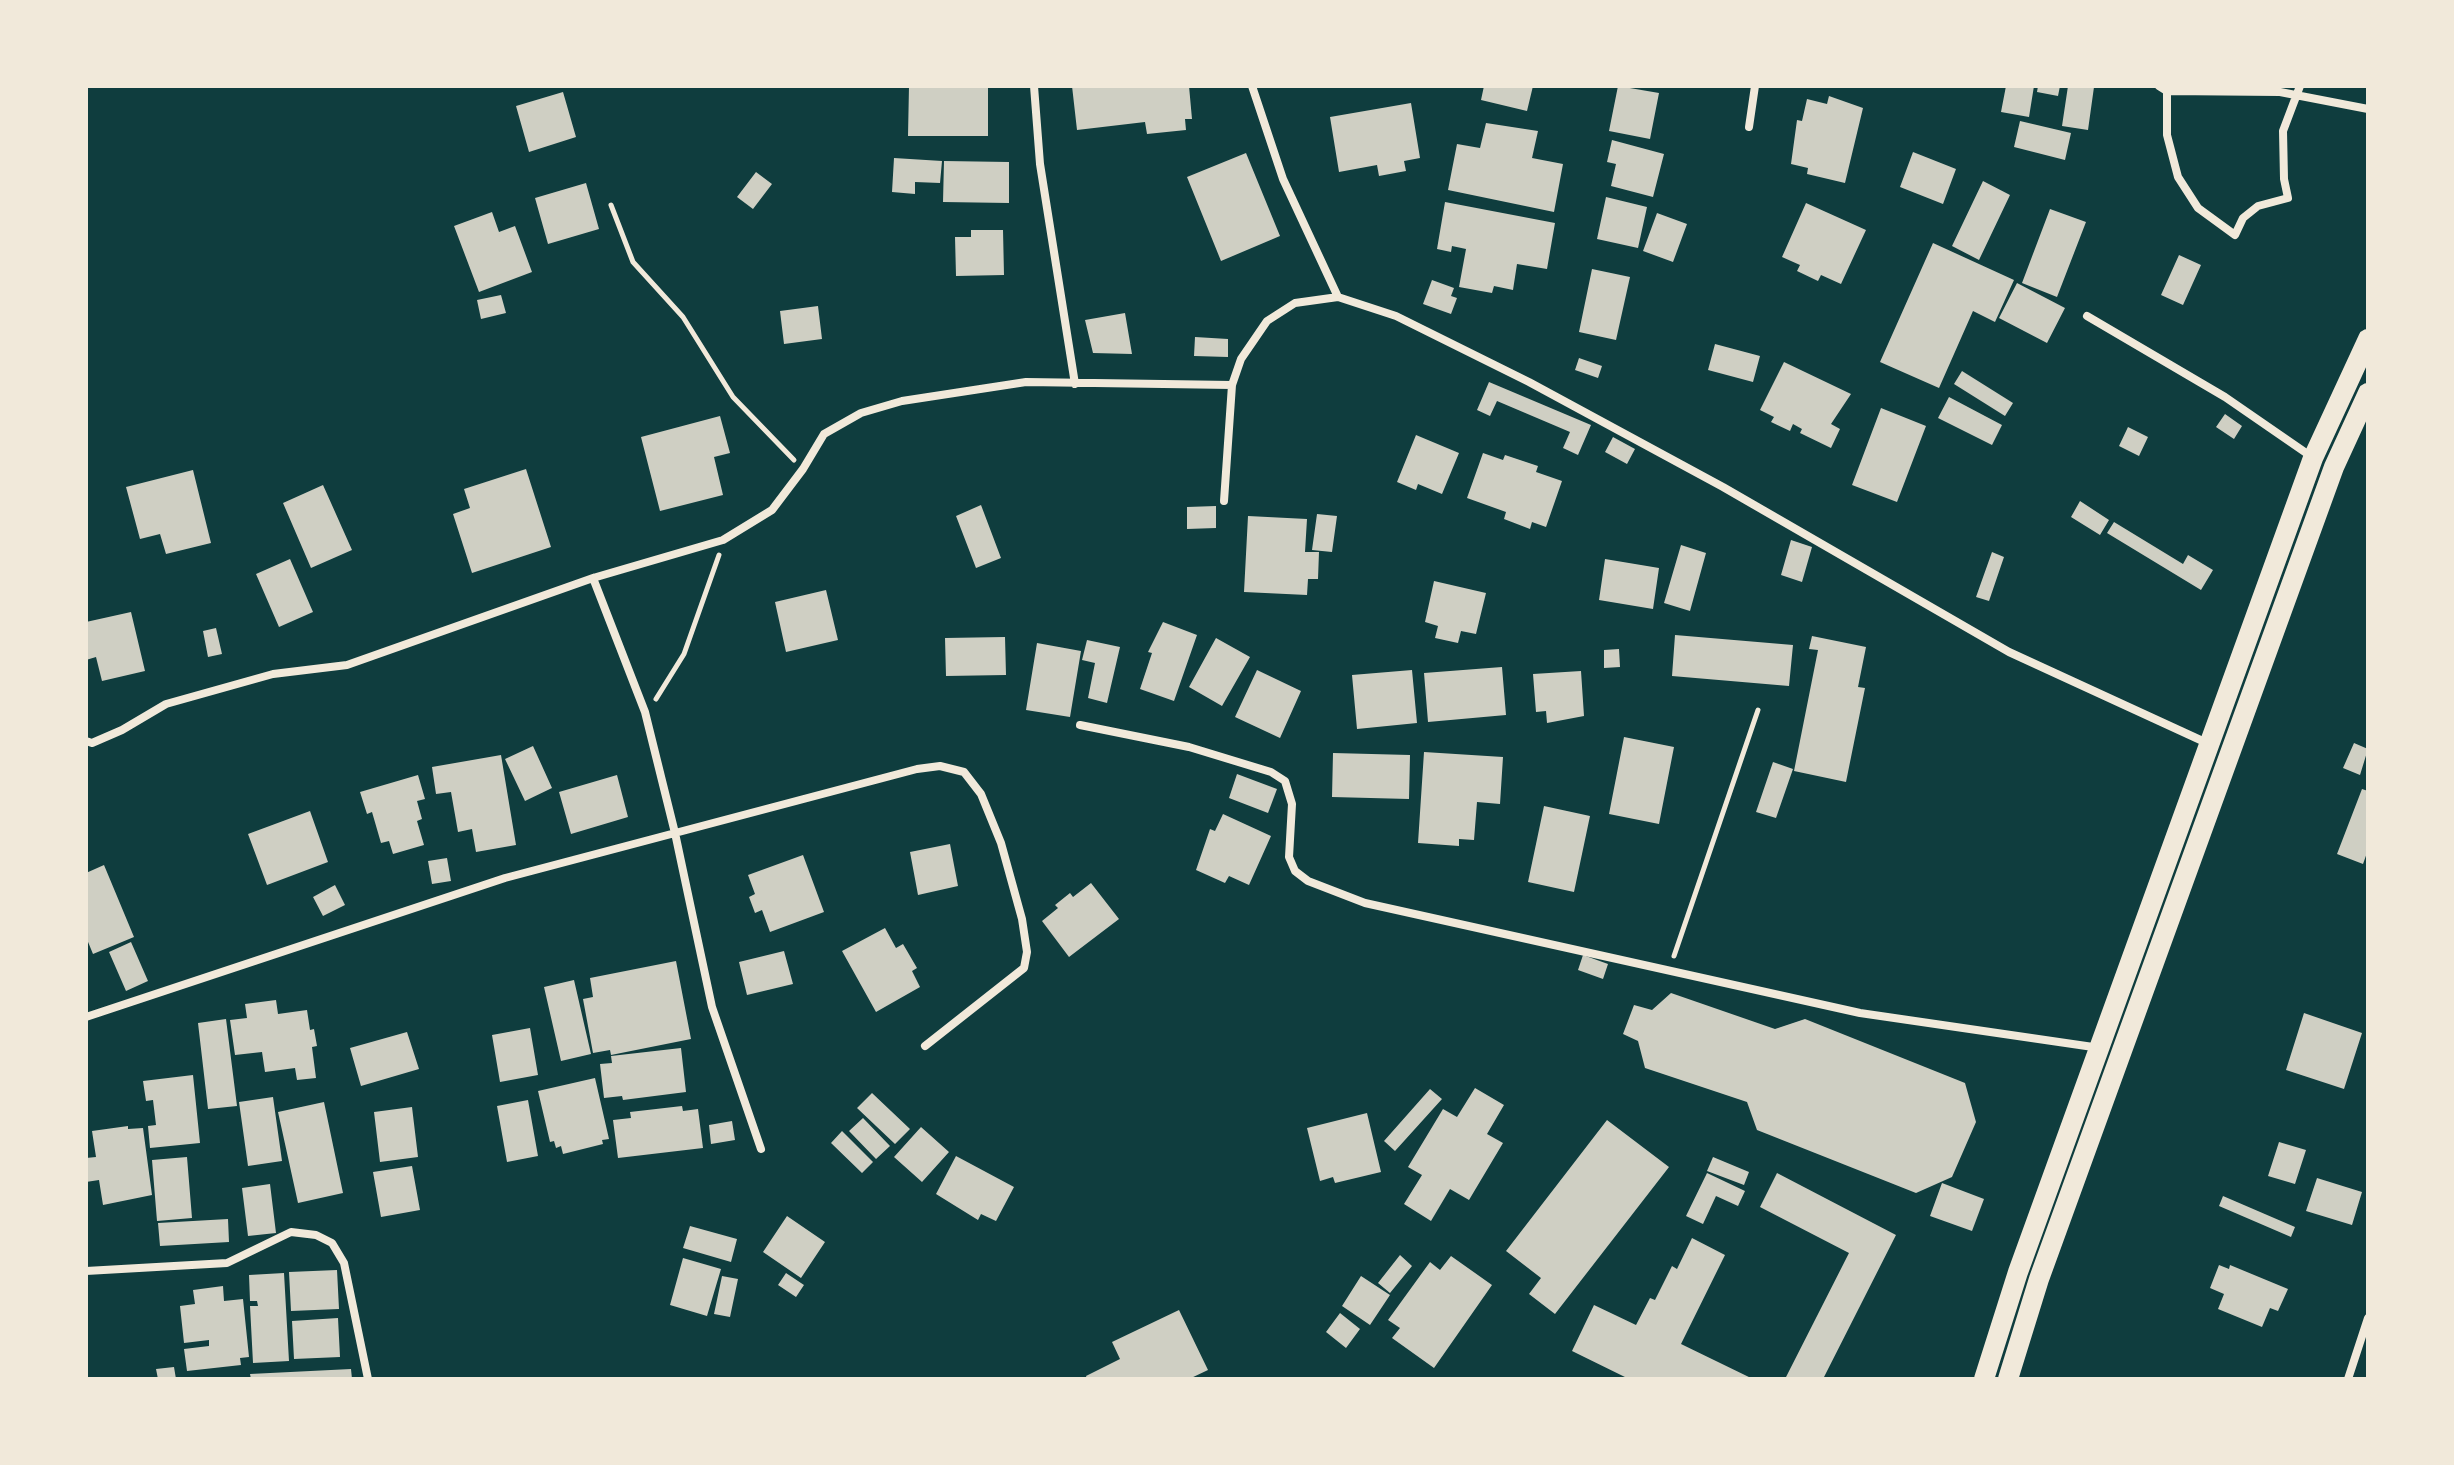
<!DOCTYPE html>
<html>
<head>
<meta charset="utf-8">
<style>
	body { margin:0 }
	#map { position:relative; width:2454px; height:1465px; overflow:hidden; background:#0f3d3e; font-family:Poppins,sans-serif }
	canvas { display:block }
	.frame { position:absolute; inset:0; border:88px solid #f1e9da; pointer-events:none }
</style>
</head>
<body>
<div id="map">
<canvas width="2454" height="1465"></canvas>
<div class="frame"></div>
</div>
<script>
const context = document.querySelector('canvas').getContext('2d');
context.lineJoin = 'round';
function fill(path, color) {
  context.fillStyle = color;
  context.fill(path, 'evenodd');
}
function toPath(rows) {
  const path = new Path2D();
  for (const r of rows) {
    path.moveTo(r[0], r[1]);
    for (let i = 2; i < r.length; i += 2) path.lineTo(r[i], r[i + 1]);
  }
  return path;
}
function strokePath(path, color, width, dash) {
  context.strokeStyle = color;
  context.lineWidth = width;
  context.lineCap = dash ? 'butt' : 'round';
  context.setLineDash(dash || []);
  context.stroke(path);
}
const building = toPath([
	[909,86,988,86,988,136,908,136],
	[1072,86,1189,86,1192,119,1185,119,1186,130,1147,134,1145,122,1077,130],
	[1484,86,1533,86,1527,111,1481,100],
	[1618,86,1659,93,1650,139,1609,131],
	[2006,86,2034,86,2029,117,2001,112],
	[2038,86,2060,86,2058,96,2037,92],
	[2068,86,2094,87,2088,130,2062,126],
	[563,92,576,137,529,152,516,106],
	[1829,96,1863,108,1845,183,1807,174,1808,168,1791,164,1797,120,1802,121,1807,99,1827,104],
	[1411,103,1420,158,1404,161,1406,171,1379,176,1377,165,1339,172,1330,117],
	[2020,121,2071,133,2065,160,2014,147],
	[1486,123,1538,131,1532,158,1563,164,1554,212,1448,190,1457,144,1480,148],
	[1612,140,1664,154,1653,197,1611,186,1616,164,1607,162],
	[1913,152,1956,169,1943,204,1900,187],
	[1246,153,1280,236,1221,261,1187,177],
	[894,158,942,161,940,183,915,182,915,194,892,192],
	[944,161,1009,162,1009,203,943,202],
	[756,172,772,184,753,209,737,197],
	[1983,181,2010,195,1979,260,1952,246],
	[586,183,599,229,548,244,535,198],
	[1606,197,1647,207,1638,248,1597,239],
	[1445,202,1555,223,1547,269,1517,264,1513,290,1494,286,1492,293,1459,287,1466,249,1452,246,1451,252,1437,249],
	[1806,203,1866,230,1841,284,1821,275,1818,281,1797,271,1800,265,1782,257],
	[2050,209,2086,222,2057,297,2022,283],
	[492,212,499,232,515,226,532,272,479,292,454,226],
	[1657,213,1687,224,1673,262,1643,251],
	[971,230,1003,230,1004,275,956,276,955,237,971,237],
	[1933,243,2014,280,1995,322,1973,311,1939,388,1880,362],
	[2179,255,2201,265,2183,305,2161,295],
	[1592,269,1630,277,1616,340,1579,332],
	[1432,280,1454,288,1451,296,1457,298,1451,314,1423,304],
	[2017,283,2065,308,2047,343,1999,318],
	[501,295,506,313,481,319,477,300],
	[818,306,822,339,784,344,780,311],
	[1125,313,1132,354,1093,353,1085,320],
	[1195,337,1228,339,1228,357,1194,356],
	[1715,344,1760,356,1753,382,1708,370],
	[1579,358,1602,366,1598,378,1575,370],
	[1784,362,1851,394,1831,424,1840,429,1831,448,1800,433,1802,429,1793,424,1790,431,1771,422,1774,417,1760,410],
	[1962,371,2013,403,2005,416,1954,384],
	[1489,382,1591,425,1578,455,1563,448,1570,432,1497,401,1490,416,1477,410],
	[1949,397,2002,425,1992,445,1938,418],
	[1881,408,1926,426,1897,502,1852,485],
	[2225,414,2242,426,2234,439,2216,427],
	[720,416,730,453,714,457,723,495,660,511,641,437],
	[2128,427,2148,437,2139,456,2119,446],
	[1416,435,1459,453,1442,494,1418,484,1416,490,1397,482],
	[1613,437,1635,449,1627,464,1605,452],
	[1483,453,1503,460,1505,455,1538,466,1536,472,1562,481,1546,527,1532,522,1530,529,1504,519,1506,512,1467,498],
	[526,469,551,547,472,573,453,514,470,508,464,489],
	[193,470,211,543,166,554,160,534,140,539,126,487],
	[323,485,352,550,311,568,283,503],
	[2080,501,2109,520,2100,535,2071,517],
	[981,505,1001,558,976,568,956,516],
	[1216,506,1216,528,1187,529,1187,507],
	[1317,514,1337,516,1332,552,1312,550],
	[1248,516,1307,519,1305,552,1319,552,1318,579,1308,579,1307,595,1244,592],
	[2114,522,2183,564,2188,555,2213,570,2201,590,2107,533],
	[1791,540,1812,547,1802,582,1781,575],
	[1681,545,1706,553,1690,611,1664,603],
	[1992,552,2004,557,1989,601,1976,597],
	[290,559,313,612,279,627,256,574],
	[1605,559,1659,568,1653,609,1599,600],
	[1434,581,1486,593,1476,634,1461,631,1458,643,1435,638,1438,626,1425,622],
	[826,590,838,640,786,652,775,602],
	[131,612,145,671,102,681,96,657,86,660,86,622],
	[1163,622,1197,635,1174,701,1140,689,1152,653,1148,652],
	[216,628,222,654,208,657,203,631],
	[1675,635,1793,645,1789,686,1672,676],
	[1812,636,1866,647,1858,687,1865,688,1846,782,1794,771,1818,650,1809,649],
	[1005,637,1006,675,946,676,945,638],
	[1216,638,1250,657,1222,706,1189,687],
	[1087,640,1120,647,1107,703,1088,698,1095,663,1082,660],
	[1037,643,1081,651,1070,717,1026,710],
	[1619,649,1620,667,1604,668,1604,650],
	[1502,667,1506,715,1428,722,1424,673],
	[1257,670,1301,691,1280,738,1235,717],
	[1412,670,1417,723,1357,729,1352,675],
	[1581,671,1584,716,1547,723,1546,711,1536,712,1533,674],
	[1624,737,1674,747,1659,824,1609,814],
	[2354,743,2368,749,2360,775,2343,768],
	[533,746,552,788,525,801,505,759],
	[1424,752,1503,757,1500,804,1477,802,1474,840,1459,839,1459,846,1418,843],
	[1333,753,1410,755,1409,799,1332,797],
	[501,755,516,845,476,852,472,829,458,832,451,792,436,794,432,767],
	[1773,762,1793,769,1776,818,1756,812],
	[1237,774,1277,789,1268,813,1229,798],
	[418,775,425,799,417,801,422,819,417,821,424,845,393,854,389,841,381,843,372,812,367,814,360,792],
	[617,775,628,817,571,834,559,792],
	[2362,789,2368,791,2368,850,2363,864,2337,854],
	[1544,806,1590,816,1574,892,1528,882],
	[310,811,328,862,267,885,248,834],
	[1223,814,1271,836,1249,885,1229,876,1225,883,1196,870,1210,829,1215,831],
	[950,844,958,886,918,895,910,852],
	[803,855,824,912,770,932,762,910,755,913,749,897,755,894,748,875],
	[447,858,451,881,432,884,428,861],
	[104,865,134,937,93,954,86,937,86,873],
	[1091,883,1119,919,1069,957,1042,921,1058,908,1055,905,1070,893,1073,897],
	[335,885,345,905,323,916,313,897],
	[885,928,896,948,903,944,917,968,912,971,920,987,876,1012,842,951],
	[131,942,148,981,126,991,109,952],
	[784,951,793,984,747,995,739,962],
	[1583,955,1608,964,1603,979,1578,970],
	[676,961,691,1039,611,1055,610,1050,593,1053,583,999,593,997,590,978],
	[574,980,591,1054,561,1061,544,987],
	[1671,993,1775,1029,1805,1019,1965,1083,1976,1122,1952,1177,1916,1193,1757,1130,1747,1102,1645,1068,1638,1041,1623,1034,1634,1005,1652,1010],
	[276,1000,278,1014,307,1010,310,1030,314,1029,317,1046,312,1047,316,1078,297,1080,295,1068,265,1072,262,1052,235,1055,230,1020,247,1018,245,1004],
	[2304,1013,2362,1033,2344,1089,2286,1070],
	[226,1019,237,1106,208,1109,198,1023],
	[530,1028,538,1075,500,1082,492,1035],
	[407,1032,419,1069,361,1086,350,1048],
	[681,1048,686,1092,623,1100,622,1096,604,1098,600,1064,612,1063,611,1056],
	[193,1075,200,1143,150,1148,148,1126,156,1125,153,1100,146,1101,143,1081],
	[595,1078,609,1139,602,1140,603,1144,563,1154,561,1146,556,1148,554,1141,550,1142,538,1091],
	[1475,1088,1504,1105,1487,1134,1503,1143,1469,1200,1450,1189,1431,1221,1404,1204,1422,1175,1408,1167,1443,1109,1457,1117],
	[1430,1089,1442,1099,1395,1151,1384,1141],
	[872,1093,910,1129,895,1144,857,1108],
	[273,1097,282,1161,248,1166,239,1102],
	[528,1100,538,1156,507,1162,497,1106],
	[324,1102,343,1193,298,1203,278,1112],
	[682,1106,683,1111,698,1109,703,1148,618,1158,613,1120,631,1118,630,1112],
	[412,1107,418,1157,380,1162,374,1112],
	[1367,1113,1381,1172,1335,1183,1333,1177,1320,1181,1307,1128],
	[863,1118,890,1146,876,1159,849,1131],
	[1607,1120,1669,1167,1555,1314,1529,1294,1541,1278,1506,1251],
	[732,1121,735,1140,711,1144,709,1125],
	[128,1126,128,1129,143,1128,152,1195,103,1205,99,1180,86,1182,86,1158,96,1157,92,1131],
	[921,1127,949,1152,922,1182,894,1157],
	[842,1131,873,1162,862,1173,831,1143],
	[2279,1142,2306,1150,2295,1184,2268,1176],
	[956,1156,1014,1187,996,1221,981,1214,978,1220,936,1194],
	[187,1157,192,1218,157,1221,152,1160],
	[1713,1157,1749,1172,1744,1185,1707,1171],
	[412,1166,420,1210,381,1217,373,1172],
	[1707,1173,1745,1191,1738,1206,1716,1196,1703,1224,1686,1216],
	[1777,1173,1896,1235,1823,1379,1785,1379,1849,1253,1760,1207],
	[2317,1178,2362,1192,2352,1225,2306,1211],
	[1942,1183,1984,1199,1972,1231,1930,1216],
	[270,1184,276,1233,248,1236,242,1188],
	[2223,1196,2295,1227,2291,1237,2219,1206],
	[787,1216,825,1242,801,1278,763,1252],
	[228,1219,229,1242,160,1246,158,1223],
	[690,1226,737,1239,731,1262,683,1248],
	[1692,1238,1725,1255,1681,1344,1753,1379,1629,1379,1572,1351,1594,1305,1636,1325,1650,1298,1655,1300,1672,1266,1677,1269],
	[1400,1255,1412,1266,1390,1293,1378,1283],
	[1451,1256,1492,1285,1434,1368,1392,1338,1400,1328,1388,1320,1430,1262,1440,1270],
	[683,1258,721,1269,707,1316,670,1305],
	[2219,1265,2229,1269,2230,1265,2288,1289,2278,1311,2270,1308,2262,1327,2218,1309,2224,1294,2210,1288],
	[337,1270,339,1309,291,1311,289,1272],
	[284,1273,289,1361,253,1363,250,1306,258,1306,257,1301,250,1301,249,1275],
	[786,1273,804,1285,796,1297,778,1285],
	[722,1276,738,1279,730,1317,714,1314],
	[1361,1276,1390,1295,1370,1325,1342,1306],
	[223,1286,224,1301,243,1299,249,1357,240,1358,241,1365,187,1371,184,1349,209,1346,209,1340,184,1343,180,1306,195,1304,193,1290],
	[1179,1310,1208,1370,1189,1379,1087,1379,1086,1376,1120,1359,1112,1342],
	[1340,1313,1360,1329,1346,1348,1326,1332],
	[338,1318,340,1357,294,1359,292,1321],
	[174,1367,176,1379,158,1379,156,1369],
	[351,1369,352,1379,251,1379,250,1374]
]);
const path = toPath([
	[611,205,633,262,683,317,733,397,794,460],
	[656,699,684,654,719,555],
	[1674,956,1758,710]
]);
const minor = toPath([
	[1034,86,1040,164,1075,384],
	[1252,86,1283,179,1338,297],
	[2159,86,2167,91,2280,92,2368,109],
	[2167,91,2167,135,2178,177,2198,208,2235,235,2243,218,2258,206,2288,198,2284,179,2283,131,2300,86],
	[1749,127,1755,86],
	[2087,316,2225,397,2312,457],
	[1224,501,1232,385],
	[593,578,645,712,675,833,712,1007,761,1149],
	[1080,725,1189,747,1271,772,1285,781,1292,804,1289,857,1295,871,1308,881,1365,903,1860,1013,2100,1048],
	[86,741,92,743,122,730,166,704,273,674,347,665,593,578,723,540,772,510,803,469,824,434,861,413,902,401,1026,382,1232,385,1241,359,1267,321,1295,303,1338,297,1396,316,1529,382,1723,487,2009,652,2207,743],
	[86,1017,505,878,917,769,940,766,964,772,981,794,1001,843,1022,919,1027,952,1024,968,925,1046],
	[86,1271,227,1263,291,1232,316,1235,332,1243,344,1263,368,1379],
	[2348,1379,2368,1318]
]);
const primary = toPath([
	[1984,1379,2018,1272,2313,458,2368,339],
	[2008,1379,2039,1279,2334,467,2368,393]
]);
fill(building, '#cfcfc3');
strokePath(path, '#f1e9da', 5);
strokePath(minor, '#f1e9da', 8);
strokePath(primary, '#f1e9da', 20);
</script>
</body>
</html>
